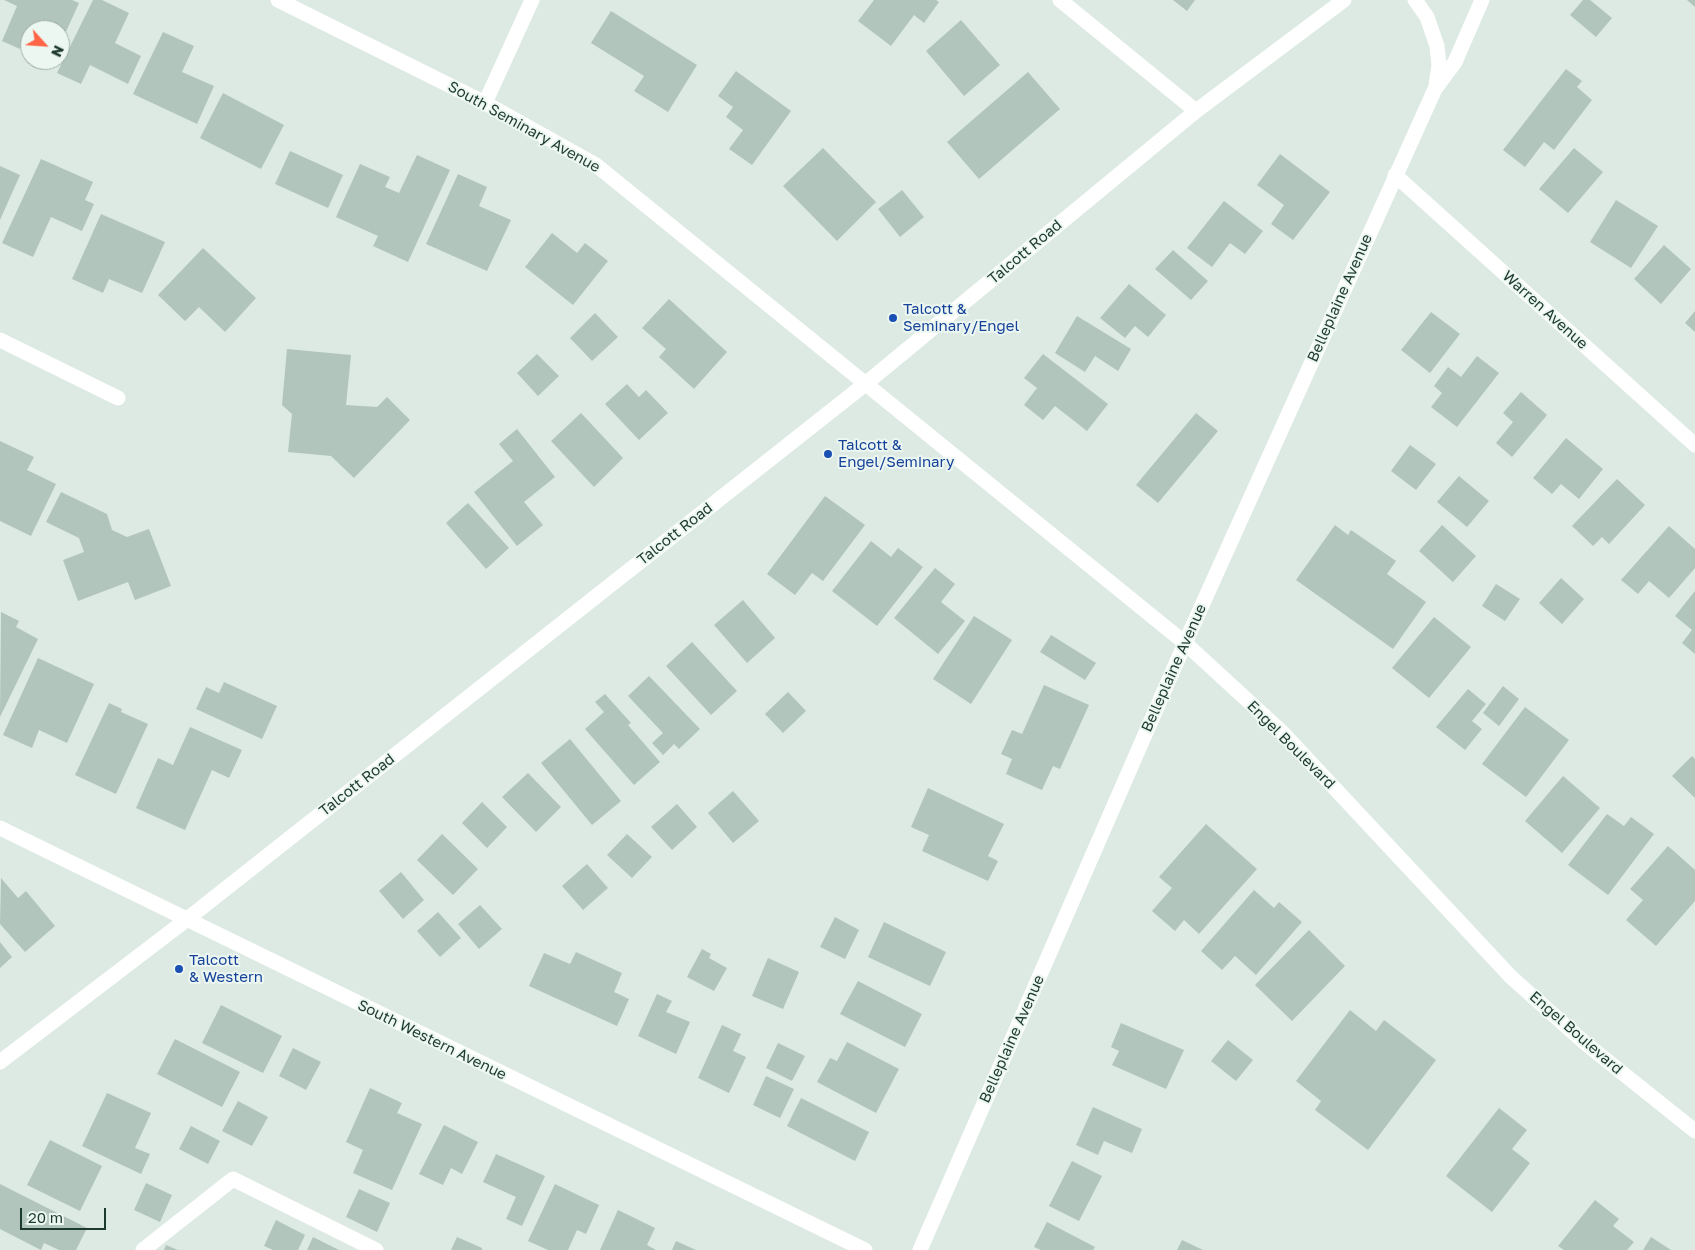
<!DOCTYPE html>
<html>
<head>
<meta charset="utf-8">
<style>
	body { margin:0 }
	#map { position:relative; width:1695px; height:1250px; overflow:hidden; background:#dceae3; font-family:"Golos Text",sans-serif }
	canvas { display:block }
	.north { position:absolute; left:20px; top:20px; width:50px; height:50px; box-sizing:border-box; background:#edf7f1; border:1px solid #9aaba4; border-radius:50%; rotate:116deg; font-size:14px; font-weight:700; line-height:20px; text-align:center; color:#1d3a30 }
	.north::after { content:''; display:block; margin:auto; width:18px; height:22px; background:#ff6546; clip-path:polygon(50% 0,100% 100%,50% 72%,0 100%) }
	.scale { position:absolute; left:20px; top:1208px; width:86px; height:22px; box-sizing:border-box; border:2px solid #1d3a30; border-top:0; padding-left:6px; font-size:15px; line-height:18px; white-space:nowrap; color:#1d3a30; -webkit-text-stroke:4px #edf7f1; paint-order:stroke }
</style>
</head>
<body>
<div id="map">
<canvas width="1695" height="1250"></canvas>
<div class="north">N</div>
<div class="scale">20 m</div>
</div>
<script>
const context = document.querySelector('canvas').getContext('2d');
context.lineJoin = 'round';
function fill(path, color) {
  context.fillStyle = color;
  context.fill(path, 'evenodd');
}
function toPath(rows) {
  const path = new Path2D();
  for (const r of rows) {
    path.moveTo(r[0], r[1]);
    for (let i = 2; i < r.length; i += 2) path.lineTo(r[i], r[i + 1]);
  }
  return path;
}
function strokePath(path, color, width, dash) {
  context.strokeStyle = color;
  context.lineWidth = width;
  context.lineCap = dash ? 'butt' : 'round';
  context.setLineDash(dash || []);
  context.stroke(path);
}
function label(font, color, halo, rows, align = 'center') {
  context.font = font + ' "Golos Text",sans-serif';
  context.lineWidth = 4;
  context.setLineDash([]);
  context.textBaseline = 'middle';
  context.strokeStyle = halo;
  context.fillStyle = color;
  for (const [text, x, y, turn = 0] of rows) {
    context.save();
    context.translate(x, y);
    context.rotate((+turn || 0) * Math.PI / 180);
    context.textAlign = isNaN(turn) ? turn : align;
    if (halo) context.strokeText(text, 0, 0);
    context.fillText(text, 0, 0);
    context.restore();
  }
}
const building = toPath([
	[4,0,72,0,79,3,60,45,60,30,30,30,30,43,25,40,20,49,2,41,17,6],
	[93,0,102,0,129,13,115,43,141,56,128,84,90,65,81,84,57,73],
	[874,0,936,0,939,2,924,23,914,15,891,46,858,21],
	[1173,0,1195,0,1187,11],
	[1583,0,1590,0,1612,18,1596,37,1570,15],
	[1687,0,1695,0,1695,7],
	[611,11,697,65,668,112,634,91,644,76,591,43],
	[961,20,1000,65,964,96,926,51],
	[163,32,194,46,182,72,214,86,197,124,133,94],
	[1566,69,1582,81,1577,87,1592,100,1554,150,1544,142,1525,167,1503,150],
	[736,71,791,111,752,165,729,149,743,130,726,117,733,107,718,96],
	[1028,72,1060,109,979,179,947,142],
	[223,93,284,125,261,169,200,138],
	[823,148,876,202,837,241,783,186],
	[1574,148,1603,172,1568,213,1539,189],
	[290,151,343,175,328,208,275,184],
	[1280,154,1330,192,1293,240,1271,224,1284,205,1257,185],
	[417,155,450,170,408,262,373,246,378,236,336,217,360,164,390,177,385,187,399,193],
	[41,159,93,182,85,200,94,204,82,231,51,217,33,257,2,243],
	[0,166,20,175,0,220],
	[458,174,487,187,479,206,511,220,487,271,426,244],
	[902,190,924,217,900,237,878,209],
	[1616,200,1658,226,1631,268,1590,242],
	[1224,201,1263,231,1245,254,1230,243,1212,267,1187,248],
	[101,214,165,242,142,293,109,279,103,293,72,279],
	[552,233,577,253,585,243,608,261,573,305,525,267],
	[1664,245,1691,269,1661,304,1634,279],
	[203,248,256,298,225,332,199,307,185,321,158,295],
	[1173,250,1208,281,1191,300,1155,269],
	[1129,284,1166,315,1148,337,1135,326,1125,338,1100,318],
	[669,299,727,352,694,389,659,357,666,349,642,328],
	[1695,311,1695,332,1685,323],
	[1431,312,1460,334,1430,373,1401,350],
	[595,313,618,337,592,361,570,338],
	[1077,316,1131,349,1118,371,1095,356,1085,372,1055,353],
	[287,349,351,355,346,405,377,407,387,397,410,420,354,478,331,456,288,452,292,414,282,405],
	[537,354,559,376,538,396,517,373],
	[1043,354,1108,404,1087,431,1055,406,1043,420,1024,405,1037,388,1024,378],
	[1477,356,1499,373,1457,427,1431,407,1442,393,1434,386,1448,367,1461,377],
	[627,384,639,397,646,390,668,413,639,440,605,404],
	[1521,392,1547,415,1512,457,1496,443,1513,422,1503,413],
	[581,413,623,458,594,487,551,441],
	[1196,413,1218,431,1158,503,1136,485],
	[517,429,555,477,524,502,543,525,517,546,474,492,513,461,499,444],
	[1566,438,1603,469,1579,499,1561,484,1552,494,1533,478],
	[0,441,34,457,27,470,56,484,31,536,0,521],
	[1410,445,1436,464,1416,490,1391,471],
	[1459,476,1489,501,1467,527,1437,502],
	[1617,479,1645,505,1609,544,1602,537,1593,546,1572,526],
	[61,492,107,514,112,530,127,537,149,529,171,586,135,600,128,582,78,601,63,560,84,552,79,538,46,522],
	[825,496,865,525,823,581,812,573,795,595,767,574],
	[468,503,509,548,486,569,446,523],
	[1335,525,1348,535,1351,530,1396,561,1387,574,1426,602,1393,649,1296,580],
	[1442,525,1476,556,1453,582,1419,551],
	[1669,526,1695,549,1695,568,1669,598,1649,581,1638,594,1621,580],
	[871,541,891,557,898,548,923,567,877,626,832,591],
	[935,568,955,584,941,602,965,621,938,654,894,618],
	[1561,578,1584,599,1562,624,1539,603],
	[1496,584,1520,599,1505,621,1482,606],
	[1695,591,1695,654,1682,643,1692,630,1675,616],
	[743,600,775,638,747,663,714,625],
	[1,612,19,621,16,627,38,639,0,717],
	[974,616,1012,640,971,704,933,679],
	[1434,617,1471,647,1429,698,1392,668],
	[1051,635,1096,663,1085,680,1040,652],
	[692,642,737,691,711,715,666,666],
	[38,658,94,684,67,743,39,730,32,748,3,735],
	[649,676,700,729,679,749,674,744,663,755,652,743,663,733,628,696],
	[224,682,277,706,262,739,196,709,206,687,219,693],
	[1044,685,1089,705,1060,769,1053,766,1042,790,1006,774,1012,759,1001,754,1012,730,1022,734],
	[1503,686,1519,699,1499,726,1483,713],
	[1468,689,1486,704,1472,721,1482,729,1465,750,1436,727],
	[788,692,806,711,783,733,765,714],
	[605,694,631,723,628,725,660,762,634,785,585,729,604,712,595,702],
	[109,703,122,709,121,712,148,724,116,794,75,775],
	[1525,707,1569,740,1526,797,1482,764],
	[190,727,242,750,229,778,212,770,185,830,136,808,158,758,173,765],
	[570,739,621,801,592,825,541,763],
	[1692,756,1695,759,1695,798,1672,776],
	[528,773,561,807,536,832,502,797],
	[1563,776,1600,808,1562,853,1525,821],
	[928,788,1004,824,988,856,998,861,988,881,922,851,929,835,911,827],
	[733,791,759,821,733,843,708,813],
	[482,802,507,827,487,848,462,823],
	[677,804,697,827,672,850,651,827],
	[1607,814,1624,826,1631,817,1654,834,1608,895,1568,865],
	[1206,824,1257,869,1199,934,1184,920,1175,931,1152,911,1172,888,1159,877],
	[442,834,478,869,453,895,417,860],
	[627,834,652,857,632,878,607,855],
	[1668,846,1695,870,1695,901,1656,946,1626,920,1643,900,1630,889],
	[587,864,608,888,583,910,562,886],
	[401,872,424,900,403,919,379,891],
	[1,878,18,898,26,891,55,926,25,952,0,924],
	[1254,890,1274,908,1279,902,1302,922,1256,975,1235,956,1222,970,1201,951],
	[480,905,502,929,479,949,458,924],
	[438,912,461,938,440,957,417,931],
	[835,917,859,930,845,959,820,947],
	[884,922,946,952,930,986,868,957],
	[1309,930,1345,966,1292,1021,1255,985],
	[0,942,12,957,0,968],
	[702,949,711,954,709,958,727,968,714,991,687,977],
	[576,952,622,973,614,992,629,999,617,1026,529,986,544,953,570,964],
	[768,958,799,972,783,1009,752,996],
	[858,981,922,1014,905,1047,840,1014],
	[657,994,672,1001,666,1012,690,1022,676,1054,638,1036],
	[221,1005,282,1036,263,1073,202,1043],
	[1350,1010,1376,1031,1384,1020,1436,1060,1368,1150,1315,1110,1321,1101,1296,1081],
	[1121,1023,1184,1050,1166,1089,1112,1065,1119,1051,1111,1047],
	[722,1025,741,1034,733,1051,746,1057,729,1093,698,1078],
	[175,1039,240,1072,222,1107,157,1074],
	[1228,1040,1253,1060,1236,1081,1211,1061],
	[847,1042,899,1069,876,1113,817,1082,830,1058,837,1061],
	[778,1043,805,1056,792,1081,766,1068],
	[293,1048,321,1062,306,1090,279,1076],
	[766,1076,794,1089,780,1118,753,1105],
	[370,1088,402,1103,397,1113,422,1124,392,1190,353,1173,363,1150,346,1142],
	[107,1093,151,1113,135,1148,150,1154,141,1174,82,1146],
	[801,1098,869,1132,855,1161,787,1126],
	[238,1101,268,1117,252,1146,222,1131],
	[1093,1107,1142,1129,1132,1153,1104,1141,1098,1155,1076,1145],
	[1499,1108,1527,1130,1512,1149,1530,1163,1492,1212,1446,1176],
	[444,1125,478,1142,462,1174,451,1168,443,1185,419,1174],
	[191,1126,220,1141,208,1164,179,1149],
	[50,1140,102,1166,80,1211,27,1185],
	[496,1154,545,1176,522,1226,506,1219,516,1197,483,1182],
	[1072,1161,1102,1176,1079,1221,1049,1206],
	[146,1183,172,1195,160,1222,134,1210],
	[0,1184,87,1228,76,1250,59,1250,44,1243,41,1250,0,1229],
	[555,1184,599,1205,586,1234,577,1230,568,1250,548,1250,528,1241],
	[359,1189,390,1203,377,1232,346,1217],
	[1595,1200,1619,1219,1613,1226,1634,1242,1627,1250,1564,1250,1558,1246],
	[618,1210,655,1228,647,1245,656,1250,600,1250],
	[276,1220,305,1235,298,1250,273,1250,264,1246],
	[1047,1222,1095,1247,1093,1250,1041,1250,1034,1247],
	[313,1237,339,1250,307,1250],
	[457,1237,482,1248,482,1250,451,1250],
	[1651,1237,1671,1250,1643,1250],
	[1182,1240,1203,1250,1177,1250],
	[676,1241,696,1250,672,1250],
	[166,1245,178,1250,164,1250]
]);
const service = toPath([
	[143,1250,233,1179,376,1250]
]);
const minor = toPath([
	[278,0,485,103,596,165,1185,643,1283,733,1511,977,1585,1043,1695,1131],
	[1060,0,1196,111],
	[1415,0,1427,17,1437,46,1439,65,1436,85],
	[485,103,532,0],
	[1395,175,1695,445],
	[0,340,118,398],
	[0,828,865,1250],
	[920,1250,1185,643,1435,89,1455,62,1482,0]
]);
const tertiary = toPath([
	[0,1062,186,920,864,385,1196,111,1344,0]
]);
const markers = [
	[893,318,5,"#1a4fb4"],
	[828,454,5,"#1a4fb4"],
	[179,969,5,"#1a4fb4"]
];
const streetNames = [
	["South Seminary Avenue",524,127,29],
	["Talcott Road",1025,252,-40],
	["Belleplaine Avenue",1340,298,-66],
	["Warren Avenue",1545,310,42],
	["Talcott Road",675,534,-38],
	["Belleplaine Avenue",1174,668,-66],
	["Engel Boulevard",1291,745,45],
	["Talcott Road",357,785,-38],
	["Engel Boulevard",1576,1033,41],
	["Belleplaine Avenue",1012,1039,-66],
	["South Western Avenue",432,1040,26]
];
const transitNames = [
	["Talcott &",903,309],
	["Seminary/Engel",903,326],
	["Talcott &",838,445],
	["Engel/Seminary",838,462],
	["Talcott",189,960],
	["& Western",189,977]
];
fill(building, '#b1c5bc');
strokePath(service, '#fff', 15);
strokePath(minor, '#fff', 15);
strokePath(tertiary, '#fff', 15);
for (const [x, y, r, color] of markers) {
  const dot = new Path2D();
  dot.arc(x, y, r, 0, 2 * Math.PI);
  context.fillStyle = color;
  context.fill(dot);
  strokePath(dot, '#edf7f1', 2);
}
label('15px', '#1d3a30', '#edf7f1', streetNames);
label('15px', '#164399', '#edf7f1', transitNames, 'left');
</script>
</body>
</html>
